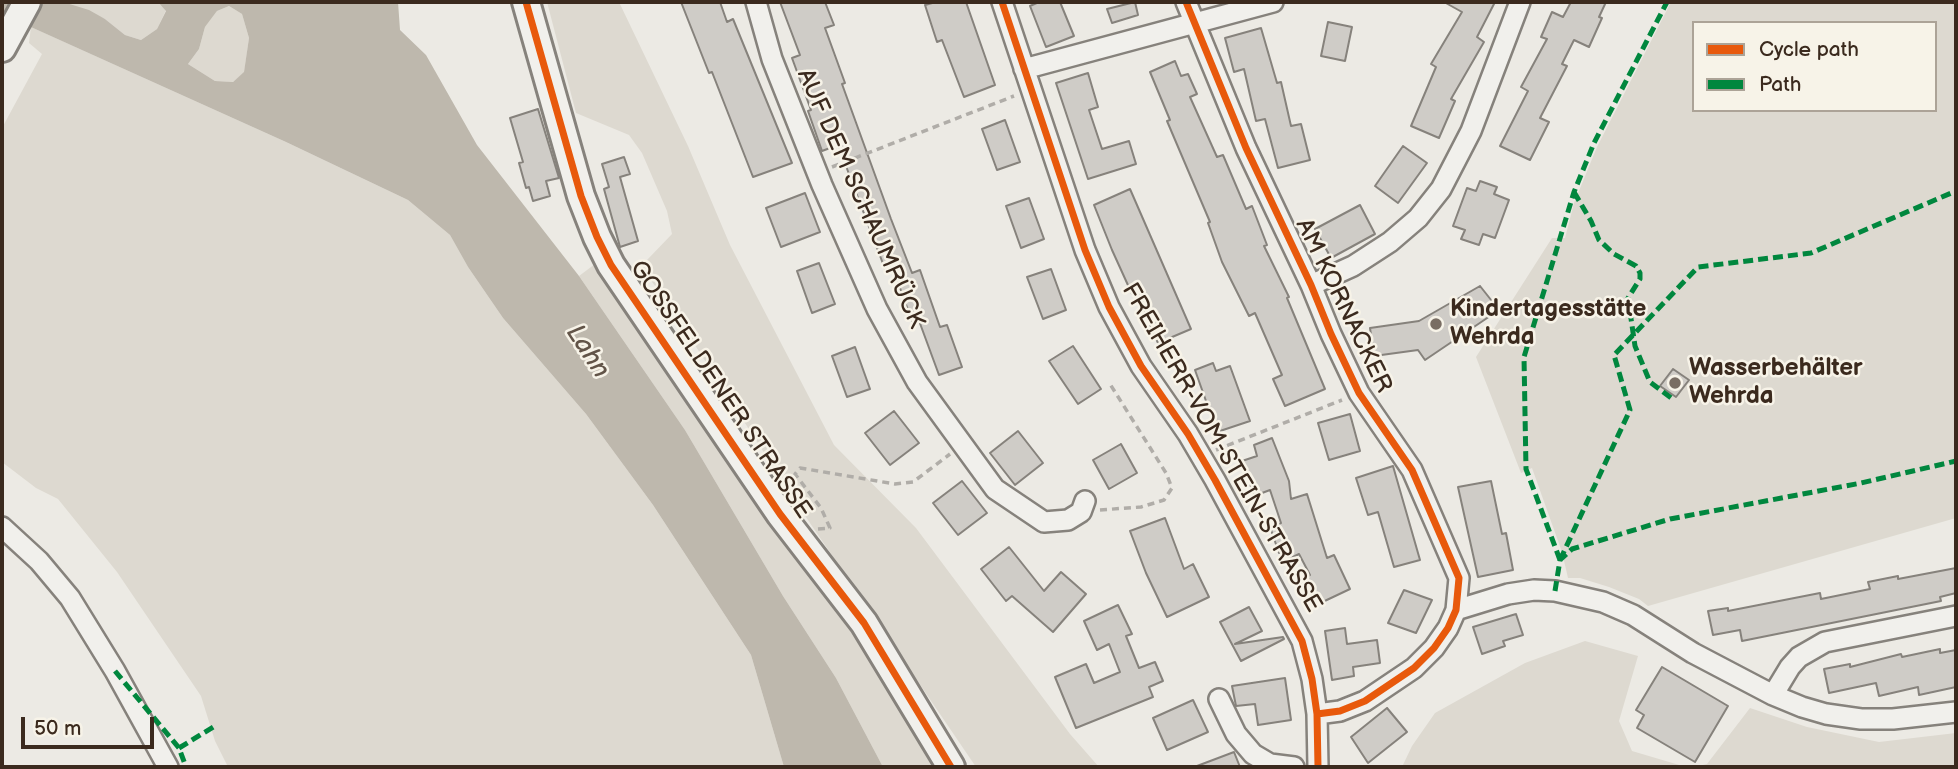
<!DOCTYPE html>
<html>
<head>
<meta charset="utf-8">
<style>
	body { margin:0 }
	#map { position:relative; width:1958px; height:769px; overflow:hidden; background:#eceae4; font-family:"Balsamiq Sans",sans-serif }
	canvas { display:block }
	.frame { position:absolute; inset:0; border:4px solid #3b2a1e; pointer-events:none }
	.legend { position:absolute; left:1692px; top:21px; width:245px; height:91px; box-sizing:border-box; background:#f7f3e8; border:2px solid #aca397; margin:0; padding:9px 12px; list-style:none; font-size:21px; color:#3b2a1e }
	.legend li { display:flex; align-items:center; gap:14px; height:35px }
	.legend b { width:35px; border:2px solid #aca397 }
	.scale { position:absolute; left:21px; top:717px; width:133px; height:32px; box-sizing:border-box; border:4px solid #3b2a1e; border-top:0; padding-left:9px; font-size:21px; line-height:24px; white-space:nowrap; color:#3b2a1e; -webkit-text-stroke:5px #f7f3e8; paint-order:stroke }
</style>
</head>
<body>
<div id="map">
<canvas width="1958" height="769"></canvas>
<div class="frame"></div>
<ul class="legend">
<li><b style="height:9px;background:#e8590c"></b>Cycle path</li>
<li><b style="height:9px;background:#00873e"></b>Path</li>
</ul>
<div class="scale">50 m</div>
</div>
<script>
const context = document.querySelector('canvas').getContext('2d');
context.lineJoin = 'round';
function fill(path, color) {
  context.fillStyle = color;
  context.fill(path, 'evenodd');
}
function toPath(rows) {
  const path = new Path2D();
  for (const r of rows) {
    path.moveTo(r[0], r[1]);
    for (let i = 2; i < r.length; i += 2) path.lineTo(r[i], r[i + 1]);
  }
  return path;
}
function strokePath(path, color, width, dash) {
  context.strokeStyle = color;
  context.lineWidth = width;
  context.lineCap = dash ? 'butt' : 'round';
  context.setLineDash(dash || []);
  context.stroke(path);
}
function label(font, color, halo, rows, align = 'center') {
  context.font = font + ' "Balsamiq Sans",sans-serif';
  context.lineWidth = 5;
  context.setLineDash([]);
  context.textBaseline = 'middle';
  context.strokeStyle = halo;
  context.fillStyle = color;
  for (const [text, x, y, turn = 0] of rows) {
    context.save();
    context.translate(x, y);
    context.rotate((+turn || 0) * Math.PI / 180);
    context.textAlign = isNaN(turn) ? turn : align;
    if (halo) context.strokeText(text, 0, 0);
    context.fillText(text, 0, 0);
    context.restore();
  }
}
const green = toPath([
	[63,2,158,2,166,10,157,29,141,40,125,35,105,19],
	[547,2,619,2,688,146,730,245,834,445,916,528,1070,734,1099,767,976,767,795,501,666,300,642,269,647,260,672,234,667,211,642,153,629,135,576,113],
	[1671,2,1956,2,1956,518,1648,606,1639,599,1609,587,1580,578,1568,578,1562,552,1532,468,1521,473,1476,357,1552,238,1565,238,1574,203,1597,147],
	[1694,23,1935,23,1935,110,1694,110],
	[229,6,242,14,249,38,244,73,233,82,215,81,188,64,199,49,205,27,217,11],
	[31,27,286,142,408,200,450,235,468,267,503,318,586,414,653,505,751,655,784,767,228,767,215,741,201,696,117,572,58,499,36,488,2,462,2,128,42,54,29,43],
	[595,264,723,439,904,700,925,736,935,767,883,767,836,678,783,596,685,430,579,276],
	[1585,641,1638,656,1619,721,1632,751,1686,767,1402,767,1412,746,1435,713,1525,663],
	[1750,708,1807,727,1879,742,1956,733,1956,767,1694,767,1707,764]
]);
const water = toPath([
	[2,2,63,2,89,10,105,19,125,35,141,40,157,29,166,11,158,2,398,2,400,30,426,55,477,145,579,276,685,430,783,596,836,678,883,767,784,767,751,655,653,505,586,414,503,318,468,267,450,235,408,200,286,142,2,14],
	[229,6,242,14,249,38,244,72,233,82,215,81,188,64,199,49,205,27,217,11]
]);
const building = toPath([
	[681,2,720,2,727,22,733,19,792,163,753,177,712,72,709,73,681,2],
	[780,2,825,2,834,25,825,28,845,83,842,84,891,219,912,273,920,270,940,327,947,325,962,367,939,375,918,318,912,321,892,266,885,269,838,145,822,151,808,111,811,110,792,58,800,55,780,2],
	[936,2,966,2,995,85,964,97,942,40,937,42,925,5,936,2],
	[1039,2,1060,2,1074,36,1046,47,1030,6,1039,2],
	[1135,2,1138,15,1112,23,1107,9,1135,2],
	[1444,2,1495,2,1477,37,1484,42,1451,99,1455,101,1439,138,1411,126,1436,67,1431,64,1462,12,1444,2],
	[1571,2,1606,2,1599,17,1602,18,1589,47,1574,40,1562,64,1567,66,1540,118,1549,122,1530,160,1500,146,1528,91,1521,87,1547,39,1541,37,1552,12,1563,17,1571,2],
	[1328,22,1352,27,1345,61,1321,56,1328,22],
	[1261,28,1277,83,1281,82,1291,126,1301,124,1310,160,1278,168,1265,119,1256,121,1244,69,1234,72,1225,38,1261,28],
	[1175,61,1181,76,1188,74,1197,94,1190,97,1217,157,1223,155,1246,209,1252,206,1267,245,1264,246,1289,297,1287,298,1325,389,1285,406,1273,379,1282,375,1255,313,1249,316,1222,262,1208,223,1210,222,1167,121,1170,120,1150,72,1175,61],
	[1088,73,1098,107,1089,110,1102,149,1129,141,1136,164,1088,179,1056,83,1088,73],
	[538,109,559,178,546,181,550,196,533,201,529,187,526,188,519,163,523,162,510,118,538,109],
	[1005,120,1020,162,997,170,982,129,1005,120],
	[1403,146,1427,163,1398,203,1375,186,1403,146],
	[624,157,630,174,620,177,638,241,620,247,604,189,609,187,602,164,624,157],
	[1480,181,1497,187,1494,194,1509,200,1495,238,1483,234,1479,245,1461,239,1465,230,1453,226,1467,188,1476,191,1480,181],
	[1130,189,1191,329,1158,343,1136,292,1132,294,1112,250,1094,205,1130,189],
	[805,193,820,232,781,247,766,208,805,193],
	[1029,198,1044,239,1021,248,1006,206,1029,198],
	[1360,205,1375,234,1331,258,1315,229,1360,205],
	[819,263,835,304,812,313,797,271,819,263],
	[1051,269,1066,310,1043,319,1027,277,1051,269],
	[1480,286,1499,310,1425,360,1418,350,1374,356,1370,328,1419,321,1480,286],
	[1073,346,1101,389,1078,404,1049,361,1073,346],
	[855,347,870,389,847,397,832,356,855,347],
	[1213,363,1216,371,1230,366,1250,421,1217,432,1195,370,1213,363],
	[1673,369,1689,380,1676,397,1660,386,1673,369],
	[894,411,919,443,890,465,865,433,894,411],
	[1350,414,1360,451,1329,460,1318,423,1350,414],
	[1018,431,1043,463,1015,485,990,453,1018,431],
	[1272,438,1289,481,1291,499,1307,494,1327,558,1334,555,1350,589,1312,607,1299,580,1310,575,1299,554,1289,559,1285,551,1279,553,1270,527,1281,523,1270,490,1254,496,1242,461,1257,456,1254,445,1272,438],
	[1121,444,1137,473,1109,489,1093,460,1121,444],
	[1393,466,1420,560,1394,567,1378,512,1368,515,1356,478,1393,466],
	[962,481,987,513,958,535,933,503,962,481],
	[1491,481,1502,534,1506,533,1513,570,1478,577,1458,487,1491,481],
	[1165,518,1184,569,1193,564,1209,597,1167,617,1146,573,1130,531,1165,518],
	[1009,547,1044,591,1061,572,1086,594,1053,632,1012,596,1006,601,981,569,1009,547],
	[1956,568,1956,593,1940,597,1941,601,1742,641,1740,630,1713,635,1708,611,1728,608,1728,611,1820,593,1821,599,1870,589,1868,582,1898,576,1898,579,1956,568],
	[1404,590,1432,600,1416,633,1388,623,1404,590],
	[1118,605,1132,634,1126,636,1139,668,1155,662,1163,681,1149,687,1153,697,1076,728,1055,677,1086,664,1094,683,1120,672,1109,644,1097,650,1084,621,1118,605],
	[1249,607,1262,631,1235,644,1283,637,1284,639,1241,661,1220,622,1249,607],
	[1516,614,1523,635,1503,641,1505,646,1482,654,1473,627,1516,614],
	[1345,628,1347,644,1377,640,1380,663,1353,667,1354,676,1332,680,1325,631,1345,628],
	[1940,649,1940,653,1956,650,1956,687,1919,695,1918,687,1879,696,1876,683,1829,693,1824,669,1850,664,1850,667,1901,654,1902,657,1940,649],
	[1662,667,1728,706,1695,762,1637,728,1644,715,1636,710,1662,667],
	[1285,678,1291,720,1258,725,1255,704,1236,706,1232,686,1285,678],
	[1193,700,1208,732,1167,750,1153,718,1193,700],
	[1387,708,1407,732,1368,763,1351,737,1387,708],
	[1234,752,1240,767,1197,767,1197,766,1234,752]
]);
const path = toPath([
	[832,167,1014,96],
	[1216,450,1342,400],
	[1100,510,1141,507,1164,500,1172,488,1166,473,1110,384],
	[818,529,830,528,821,508,795,474,800,468,895,484,913,482,950,454]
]);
const street = toPath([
	[756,2,772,59,822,185,877,309,917,382,995,489,1044,522,1068,520,1081,512,1085,501],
	[1002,2,1085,250,1109,307,1141,366,1188,434,1215,480,1302,641,1312,679,1317,714,1318,767],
	[1186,2,1246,148,1311,285,1331,334,1359,393,1412,470,1459,578,1456,610,1448,628,1434,648,1414,668,1365,701,1340,711,1317,714],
	[1024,69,1273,2],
	[1311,285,1353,266,1390,242,1418,218,1441,189,1471,131,1520,2],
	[2,527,39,561,70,598,115,671,168,767],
	[1456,610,1508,594,1534,590,1555,591,1603,602,1633,615,1693,653,1773,695,1802,707,1826,714,1861,719,1893,719,1956,712],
	[1773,695,1790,667,1799,657,1825,642,1956,616],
	[1219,699,1236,734,1253,754,1270,764,1294,767]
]);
const secondary = toPath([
	[526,2,581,196,597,237,611,265,780,514,864,623,951,767],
	[2,48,27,2]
]);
const quiet = toPath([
	[1574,192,1591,221,1599,240,1614,254,1636,266,1640,273,1640,279,1628,298,1635,346,1650,382,1674,400],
	[1560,560,1630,410,1614,355,1698,267,1811,253,1956,191],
	[1560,560,1526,469,1524,357,1574,192,1594,143,1667,2],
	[1555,591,1560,560,1572,549,1670,519,1861,483,1956,461],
	[115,671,179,748,186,767],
	[179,748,215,726]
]);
const cycleway = toPath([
	[526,2,581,196,597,237,611,265,780,514,864,623,951,767],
	[1002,2,1085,250,1109,307,1141,366,1188,434,1215,480,1302,641,1312,679,1317,714,1318,767],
	[1186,2,1246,148,1311,285,1331,334,1359,393,1412,470,1459,578,1456,610,1448,628,1434,648,1414,668,1365,701,1340,711,1317,714]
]);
const markers = [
	[1436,324,7,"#796d63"],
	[1675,383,7,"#796d63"]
];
const streetNames = [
	["AUF DEM SCHAUMRÜCK",860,199,66],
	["AM KORNACKER",1343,306,64],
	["GOSSFELDENER STRASSE",720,390,56],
	["FREIHERR-VOM-STEIN-STRASSE",1221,448,60]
];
const poiNames = [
	["Kindertagesstätte",1450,310],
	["Wehrda",1450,338],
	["Wasserbehälter",1689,369],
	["Wehrda",1689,397]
];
const waterNames = [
	["Lahn",587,352,57]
];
fill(green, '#ddd9d0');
fill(water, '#beb8ad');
fill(building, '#cfccc7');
strokePath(building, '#86827c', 2);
strokePath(street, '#86827c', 24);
strokePath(secondary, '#86827c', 32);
strokePath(path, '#b0ada8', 3.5, [7, 5]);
strokePath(street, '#f1f0ec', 19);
strokePath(secondary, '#f1f0ec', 26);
strokePath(quiet, '#00873e', 5, [10, 5]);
strokePath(cycleway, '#e8590c', 7);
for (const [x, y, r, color] of markers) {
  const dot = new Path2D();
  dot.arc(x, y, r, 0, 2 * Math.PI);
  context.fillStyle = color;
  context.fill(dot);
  strokePath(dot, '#f7f3e8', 2.5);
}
label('24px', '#3b2a1e', '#f7f3e8', streetNames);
label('bold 24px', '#3b2a1e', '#f7f3e8', poiNames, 'left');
label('italic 26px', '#625448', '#f7f3e8', waterNames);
</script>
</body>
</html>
